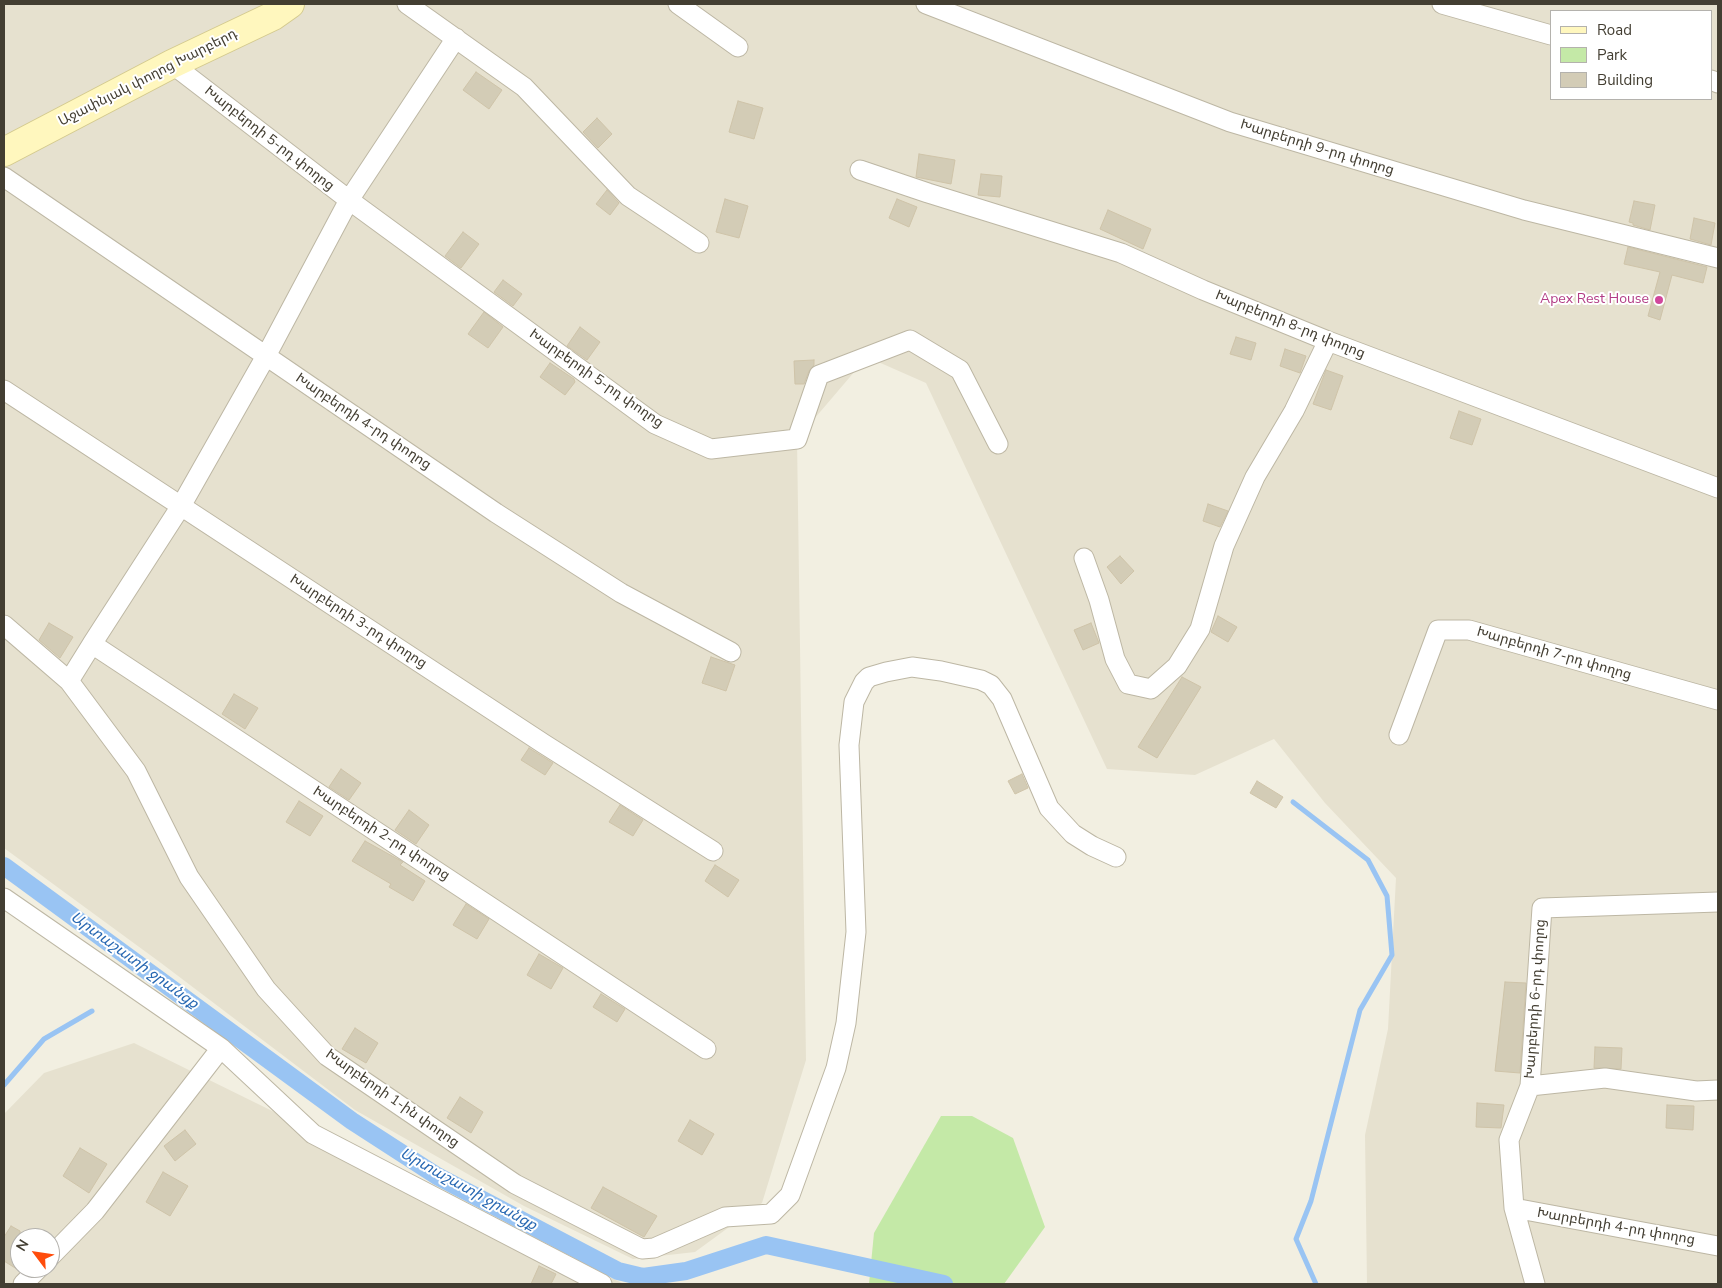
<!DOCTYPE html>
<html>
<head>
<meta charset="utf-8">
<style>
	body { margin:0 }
	#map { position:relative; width:1722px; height:1288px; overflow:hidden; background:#f2efe1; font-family:"Nunito Sans",sans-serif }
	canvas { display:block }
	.frame { position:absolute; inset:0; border:5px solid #433e32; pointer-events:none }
	.legend { position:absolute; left:1550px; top:10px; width:162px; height:90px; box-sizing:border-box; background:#fff; border:1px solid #b4b2ad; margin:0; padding:6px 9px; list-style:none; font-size:15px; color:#433e32 }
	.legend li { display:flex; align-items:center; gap:10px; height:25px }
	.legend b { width:25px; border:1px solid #b4b2ad }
	.north { position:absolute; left:10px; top:1228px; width:50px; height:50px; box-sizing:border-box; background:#fff; border:1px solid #b4b2ad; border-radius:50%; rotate:301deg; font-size:14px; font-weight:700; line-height:20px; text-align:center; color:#433e32 }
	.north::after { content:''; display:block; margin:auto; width:18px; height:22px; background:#ff4c0b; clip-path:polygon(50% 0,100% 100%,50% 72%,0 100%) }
</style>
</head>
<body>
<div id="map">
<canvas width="1722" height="1288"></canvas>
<div class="frame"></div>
<ul class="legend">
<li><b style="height:6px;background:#fff7be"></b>Road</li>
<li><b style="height:14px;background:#c4e9a7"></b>Park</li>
<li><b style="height:14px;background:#d3ccb6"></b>Building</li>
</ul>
<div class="north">N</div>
</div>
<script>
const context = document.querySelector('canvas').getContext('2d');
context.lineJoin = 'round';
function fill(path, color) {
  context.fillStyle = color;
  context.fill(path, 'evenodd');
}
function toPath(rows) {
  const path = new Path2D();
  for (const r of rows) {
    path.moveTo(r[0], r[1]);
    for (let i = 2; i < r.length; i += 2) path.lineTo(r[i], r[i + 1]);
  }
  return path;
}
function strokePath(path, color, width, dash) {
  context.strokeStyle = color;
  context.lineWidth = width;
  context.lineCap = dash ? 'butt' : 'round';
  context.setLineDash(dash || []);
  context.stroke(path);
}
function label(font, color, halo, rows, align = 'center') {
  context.font = font + ' "Nunito Sans","Noto Sans Armenian",sans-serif';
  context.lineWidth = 4;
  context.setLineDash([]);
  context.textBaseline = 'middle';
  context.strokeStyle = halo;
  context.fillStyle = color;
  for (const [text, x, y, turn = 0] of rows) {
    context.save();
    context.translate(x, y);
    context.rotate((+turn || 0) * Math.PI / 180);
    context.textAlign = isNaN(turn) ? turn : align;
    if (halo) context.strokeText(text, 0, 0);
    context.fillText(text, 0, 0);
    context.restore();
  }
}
const residential = toPath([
	[4,4,1718,4,1718,1284,1367,1284,1365,1135,1388,1029,1396,878,1325,803,1274,739,1195,775,1107,769,926,383,867,357,797,439,806,1060,762,1203,695,1252,633,1259,524,1206,355,1110,161,963,4,848],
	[1551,11,1711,11,1711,99,1551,99],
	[134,1043,624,1284,4,1284,4,1114,44,1073],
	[20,1238,50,1238,50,1268,20,1268]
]);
const green = toPath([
	[941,1116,972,1116,1013,1138,1045,1227,1004,1284,869,1284,874,1233]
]);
const stream = toPath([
	[1293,802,1368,860,1387,896,1392,955,1360,1010,1311,1201,1296,1239,1316,1284],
	[4,1085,44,1039,92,1011]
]);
const canal = toPath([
	[4,866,352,1121,437,1176,618,1271,643,1277,686,1271,766,1245,944,1284]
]);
const building = toPath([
	[476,72,502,90,489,109,463,90,476,72],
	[738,101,763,108,754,139,729,132,738,101],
	[597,118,612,134,598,148,583,132,597,118],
	[919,154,955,160,951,184,916,177,919,154],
	[981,174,1002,176,1000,197,978,195,981,174],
	[607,190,619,203,610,215,596,204,607,190],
	[725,199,748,206,739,238,716,232,725,199],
	[897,199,917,207,909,227,889,218,897,199],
	[1634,201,1655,205,1650,230,1633,225,1633,223,1629,222,1634,201],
	[1108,210,1151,229,1143,249,1100,229,1108,210],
	[1694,218,1715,223,1711,245,1690,239,1694,218],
	[463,232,479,244,461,268,445,256,463,232],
	[1628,247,1707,267,1703,283,1672,275,1660,320,1648,316,1660,272,1624,264,1628,247],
	[503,280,522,294,513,306,494,292,503,280],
	[484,312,503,327,488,348,468,334,484,312],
	[580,327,600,342,587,360,567,346,580,327],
	[1236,337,1256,343,1251,360,1230,354,1236,337],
	[1285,349,1306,356,1300,373,1280,366,1285,349],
	[814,360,814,365,809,371,804,384,795,384,794,361,814,360],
	[550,363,574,379,575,382,565,395,540,377,550,363],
	[1326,370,1343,376,1331,410,1313,404,1326,370],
	[1459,411,1481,419,1472,445,1450,438,1459,411],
	[1208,504,1228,511,1220,527,1203,521,1208,504],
	[1120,556,1134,571,1121,584,1107,567,1120,556],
	[1218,616,1237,627,1228,642,1211,632,1218,616],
	[49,623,73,637,60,658,39,640,49,623],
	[1091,623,1099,643,1083,650,1074,630,1091,623],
	[711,657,735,665,726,691,702,683,711,657],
	[1182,677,1201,687,1157,758,1138,747,1182,677],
	[234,694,258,708,245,729,222,714,234,694],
	[529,748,553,763,545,775,521,760,529,748],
	[341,769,361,783,349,800,329,787,341,769],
	[1022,774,1028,788,1015,794,1008,781,1022,774],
	[1257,781,1283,797,1276,808,1250,793,1257,781],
	[299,801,323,816,310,836,286,822,299,801],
	[620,805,643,820,633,836,609,822,620,805],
	[409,810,429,825,416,844,395,830,409,810],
	[365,841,403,862,400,865,425,881,413,901,389,887,391,884,352,861,365,841],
	[715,865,739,880,728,897,705,881,715,865],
	[466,904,489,919,477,939,453,925,466,904],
	[539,954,563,968,551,989,527,975,539,954],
	[1505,982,1526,983,1520,1073,1495,1071,1505,982],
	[601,994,625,1009,617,1022,593,1007,601,994],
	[355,1028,378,1043,366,1063,342,1049,355,1028],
	[1595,1047,1622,1048,1621,1069,1594,1068,1595,1047],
	[460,1097,483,1112,471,1133,447,1118,460,1097],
	[1477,1103,1504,1105,1501,1128,1476,1127,1477,1103],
	[1667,1105,1694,1106,1693,1130,1666,1128,1667,1105],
	[690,1120,714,1134,702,1155,678,1141,690,1120],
	[185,1130,196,1144,175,1161,164,1146,185,1130],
	[80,1148,107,1164,89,1193,63,1176,80,1148],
	[163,1172,188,1186,170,1216,146,1202,163,1172],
	[603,1187,657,1216,644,1237,591,1208,603,1187],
	[11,1226,20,1231,20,1271,4,1261,4,1237,11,1226],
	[539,1266,556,1274,551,1284,531,1284,539,1266]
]);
const street = toPath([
	[407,4,524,87,628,196,699,243],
	[678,4,738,47],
	[926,4,1230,122,1524,210,1718,258],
	[1442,4,1551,35],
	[172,64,349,200,655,424,711,449,797,439,819,375,910,340,960,370,998,444],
	[1711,80,1718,83],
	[860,170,928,193,1121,253,1203,290,1328,341,1718,488],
	[4,177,496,513,621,593,731,652],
	[4,390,544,744,713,851],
	[1084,558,1099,600,1115,659,1128,684,1151,689,1177,666,1200,629,1224,546,1255,477,1294,411,1328,341],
	[4,625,69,681,136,771,189,877,266,989,327,1056,515,1184,642,1249,654,1248,725,1217,771,1214,790,1195,836,1068,846,1023,856,932,849,745,854,702,864,682,869,677,886,672,912,667,941,671,981,680,991,685,1002,699,1049,808,1073,834,1092,846,1116,857],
	[92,644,181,506,266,356,349,200,456,38],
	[69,681,92,644,706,1049],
	[1399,735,1438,630,1469,630,1718,700],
	[4,898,221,1048,313,1134,602,1284],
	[1530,1086,1605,1078,1696,1091,1718,1090],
	[1514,1208,1718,1246],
	[50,1257,95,1211,221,1048],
	[23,1284,39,1268],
	[1535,1284,1514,1208,1509,1140,1530,1086,1542,908,1718,902]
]);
const secondary = toPath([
	[4,152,172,64,273,16,290,4]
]);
const markers = [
	[1659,300,5,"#d1479c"]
];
const streetNames = [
	["Աջափնյակ փողոց Խարբերդ",148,78,-27],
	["Խարբերդի 5-րդ փողոց",269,139,38],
	["Խարբերդի 9-րդ փողոց",1317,148,17],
	["Խարբերդի 8-րդ փողոց",1290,325,22],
	["Խարբերդի 5-րդ փողոց",596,379,35],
	["Խարբերդի 4-րդ փողոց",363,422,34],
	["Խարբերդի 3-րդ փողոց",358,622,33],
	["Խարբերդի 7-րդ փողոց",1554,654,16],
	["Խարբերդի 2-րդ փողոց",381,834,33],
	["Խարբերդի 6-րդ փողոց",1536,999,-86],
	["Խարբերդի 1-ին փողոց",392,1099,35],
	["Խարբերդի 4-րդ փողոց",1616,1227,10]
];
const hotelNames = [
	["Apex Rest House",1649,300]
];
const waterNames = [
	["Արտաշատի ջրանցք",134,961,36],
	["Արտաշատի ջրանցք",468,1190,29]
];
fill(residential, '#e6e1cf');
fill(green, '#c4e9a7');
strokePath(stream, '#99c4f3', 5);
strokePath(canal, '#99c4f3', 18);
fill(building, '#d3ccb6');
strokePath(building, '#cfc4a9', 1);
strokePath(street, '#bdb7a4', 21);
strokePath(secondary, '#d4ca8e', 30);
strokePath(street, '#fff', 19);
strokePath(secondary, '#fff7be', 28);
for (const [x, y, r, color] of markers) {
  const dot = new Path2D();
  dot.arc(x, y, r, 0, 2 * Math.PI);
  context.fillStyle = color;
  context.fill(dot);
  strokePath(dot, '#fff', 2);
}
label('14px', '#433e32', '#fff', streetNames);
label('14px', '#b23c85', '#fff', hotelNames, 'right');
label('italic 15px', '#2868b2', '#fff', waterNames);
</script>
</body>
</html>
